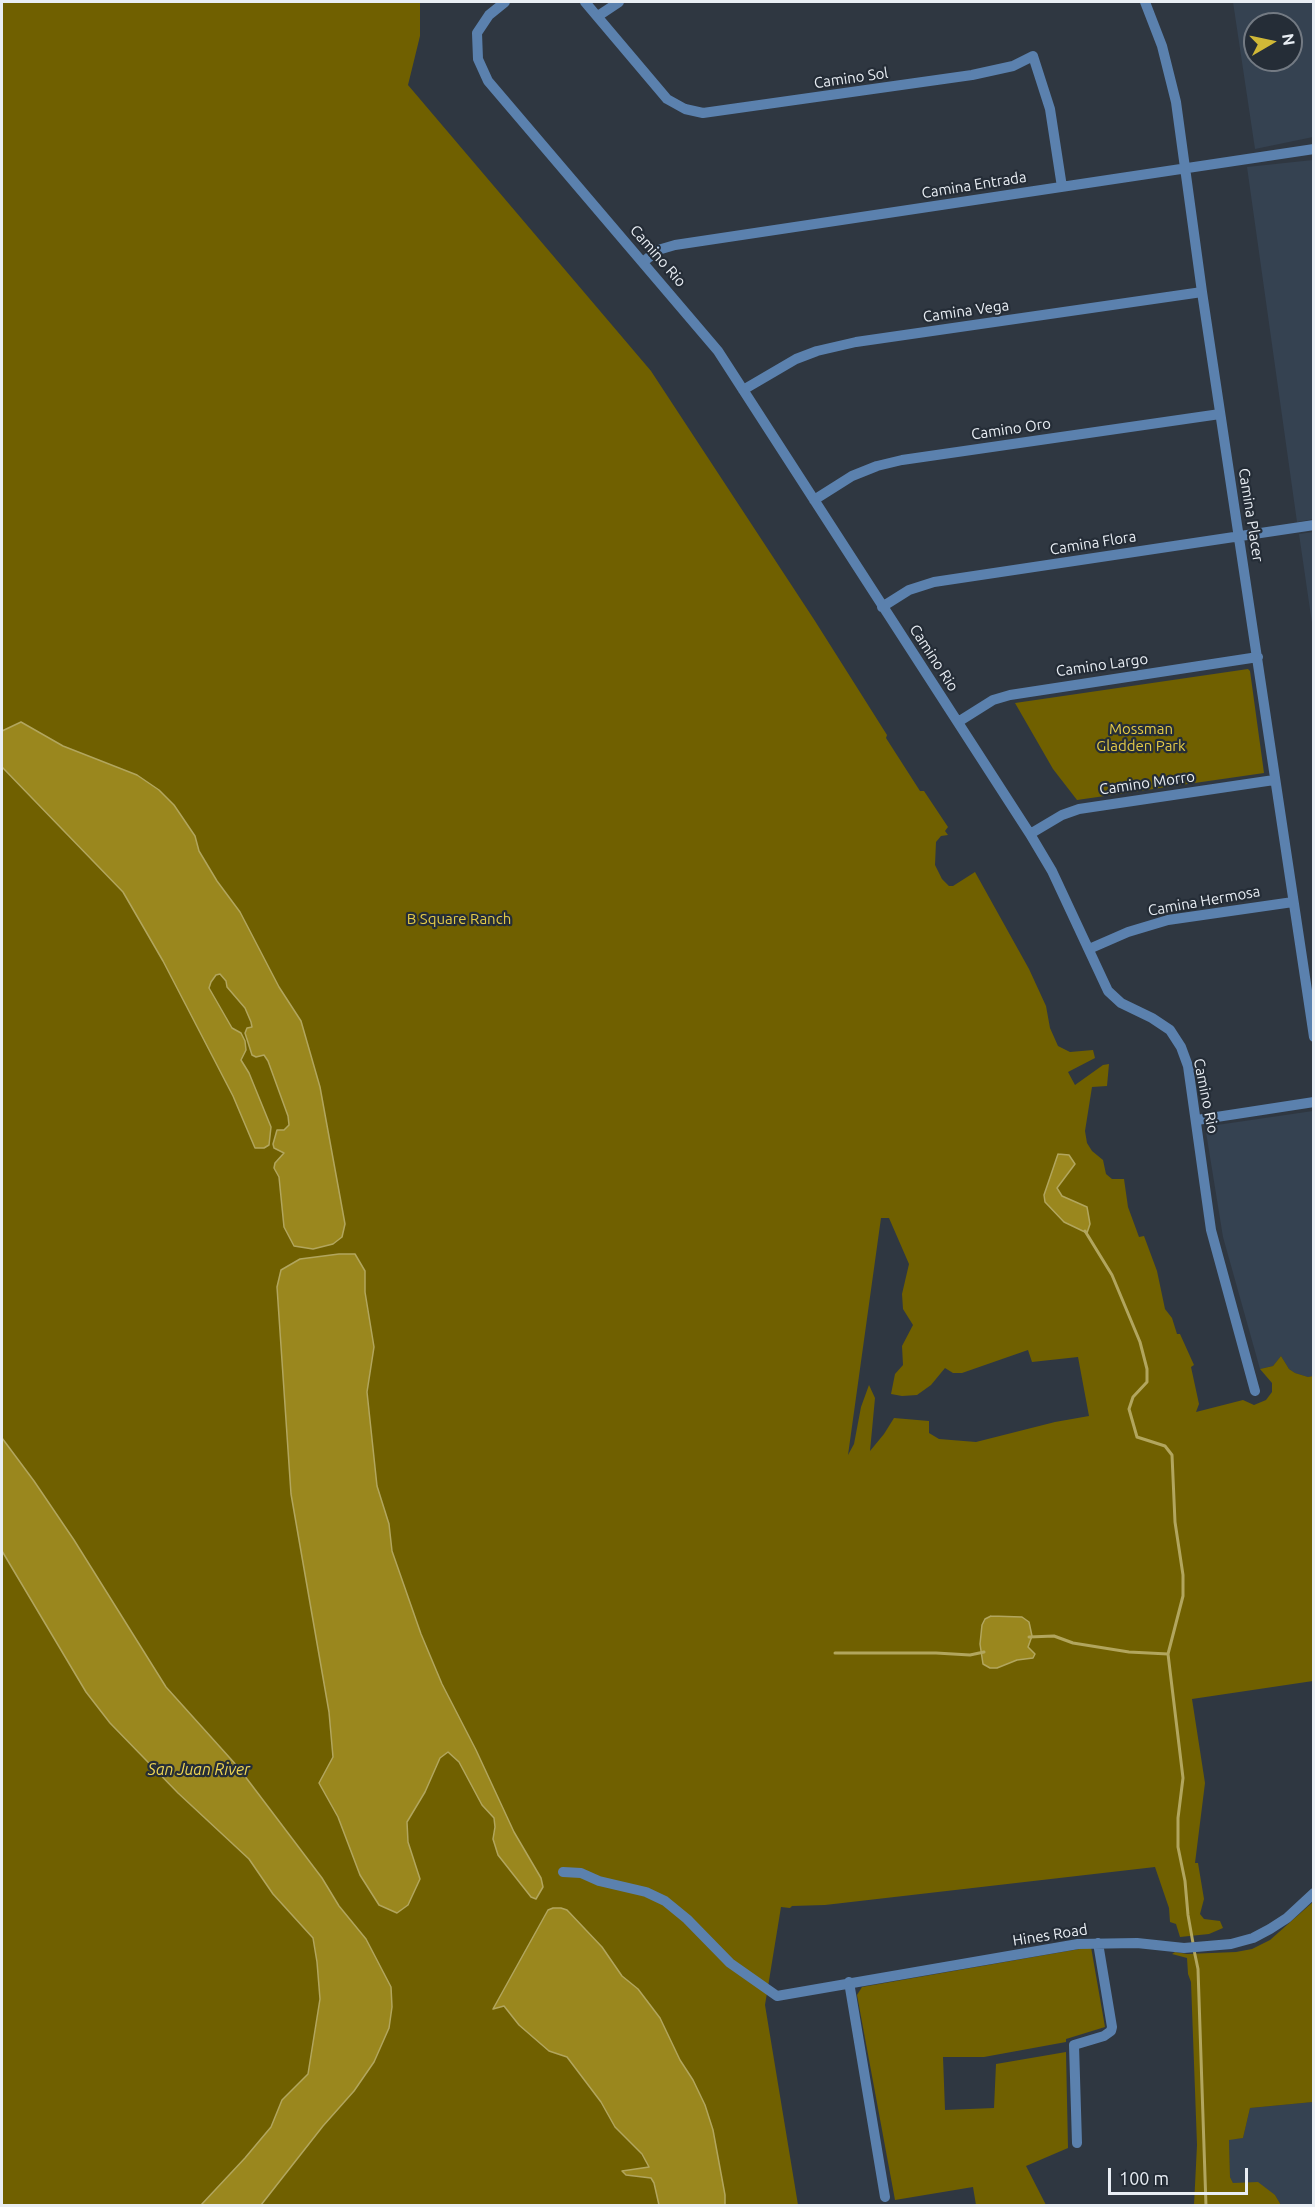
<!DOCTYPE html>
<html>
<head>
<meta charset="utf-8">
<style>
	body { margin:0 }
	#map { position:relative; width:1315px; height:2207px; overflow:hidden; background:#2f3741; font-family:Ubuntu,sans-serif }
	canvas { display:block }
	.frame { position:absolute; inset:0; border:3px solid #e9eef4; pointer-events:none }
	.north { position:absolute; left:1243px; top:12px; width:60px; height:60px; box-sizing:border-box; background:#252d37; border:2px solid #737a83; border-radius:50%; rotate:81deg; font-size:16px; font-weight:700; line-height:24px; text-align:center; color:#e9eef4 }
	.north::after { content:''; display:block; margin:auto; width:21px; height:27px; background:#d0b837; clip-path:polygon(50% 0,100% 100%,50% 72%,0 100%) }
	.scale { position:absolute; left:1108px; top:2168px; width:140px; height:27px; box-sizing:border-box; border:3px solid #e9eef4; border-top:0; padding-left:8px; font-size:18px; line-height:21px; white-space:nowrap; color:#e9eef4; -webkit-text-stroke:4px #252d37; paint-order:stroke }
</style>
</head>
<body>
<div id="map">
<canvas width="1315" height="2207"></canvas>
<div class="frame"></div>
<div class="north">N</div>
<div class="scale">100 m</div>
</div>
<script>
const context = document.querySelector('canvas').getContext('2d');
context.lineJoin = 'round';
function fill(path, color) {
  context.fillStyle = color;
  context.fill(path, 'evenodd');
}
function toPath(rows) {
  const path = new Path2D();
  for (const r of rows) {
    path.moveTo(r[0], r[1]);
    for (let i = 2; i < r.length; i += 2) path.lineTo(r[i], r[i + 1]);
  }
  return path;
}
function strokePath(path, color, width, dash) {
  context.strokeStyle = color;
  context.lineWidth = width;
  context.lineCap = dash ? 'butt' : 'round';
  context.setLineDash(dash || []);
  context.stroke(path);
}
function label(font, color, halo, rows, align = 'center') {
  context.font = font + ' Ubuntu,sans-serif';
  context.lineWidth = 4.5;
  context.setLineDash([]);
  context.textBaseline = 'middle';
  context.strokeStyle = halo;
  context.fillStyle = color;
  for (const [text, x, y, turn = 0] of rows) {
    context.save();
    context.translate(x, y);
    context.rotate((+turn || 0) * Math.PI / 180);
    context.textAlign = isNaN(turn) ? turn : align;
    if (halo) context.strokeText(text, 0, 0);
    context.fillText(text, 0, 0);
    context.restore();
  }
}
const built = toPath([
	[1233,2,1313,2,1313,137,1255,149],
	[1255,24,1291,24,1291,60,1255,60],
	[1313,160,1314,519,1297,522,1247,167],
	[1313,532,1314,532,1313,630,1299,534],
	[1313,1111,1313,1376,1308,1377,1295,1373,1289,1369,1281,1356,1273,1366,1260,1369,1223,1237,1206,1132,1210,1126],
	[1313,2102,1313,2205,1281,2205,1275,2195,1233,2183,1230,2177,1229,2139,1243,2138,1250,2108]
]);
const green = toPath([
	[2,2,420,2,420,36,408,85,651,371,815,621,887,735,886,738,920,791,924,791,948,827,945,831,948,835,941,836,936,842,935,865,942,879,949,886,953,886,975,872,1029,969,1046,1006,1050,1028,1058,1046,1070,1052,1093,1050,1095,1058,1068,1072,1075,1085,1103,1065,1109,1064,1107,1086,1092,1087,1085,1131,1087,1143,1092,1151,1103,1160,1106,1174,1112,1179,1124,1179,1128,1207,1139,1237,1144,1236,1157,1271,1165,1309,1172,1318,1177,1334,1180,1334,1194,1365,1191,1367,1199,1404,1196,1412,1243,1400,1254,1405,1266,1400,1272,1392,1272,1383,1260,1369,1273,1366,1281,1356,1289,1369,1295,1373,1308,1377,1313,1376,1313,1681,1192,1699,1205,1783,1195,1863,1198,1863,1204,1899,1200,1914,1204,1919,1220,1921,1223,1928,1209,1934,1180,1937,1176,1924,1170,1922,1169,1908,1155,1867,825,1905,792,1906,790,1908,781,1907,765,2005,798,2205,2,2206],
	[1058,1154,1075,1164,1057,1188,1062,1196,1087,1207,1045,1202,1044,1195],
	[881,1218,889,1218,909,1264,902,1294,903,1309,913,1325,902,1346,903,1365,895,1374,891,1394,902,1396,917,1395,931,1385,945,1368,953,1373,962,1373,1028,1350,1032,1362,1078,1357,1089,1416,1055,1422,976,1442,939,1439,929,1433,929,1421,894,1418,884,1434,870,1451,875,1398,869,1385,861,1407,854,1444,848,1455],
	[1248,669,1250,671,1264,773,1077,800,1053,769,1015,703],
	[1313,1902,1313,2102,1250,2108,1243,2138,1229,2140,1230,2177,1233,2183,1258,2182,1275,2195,1281,2205,1194,2205,1197,2145,1191,1982,1188,1974,1187,1958,1172,1954,1175,1952,1187,1954,1236,1952,1252,1949,1270,1940],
	[1091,1947,1105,2027,1066,2039,1066,2042,984,2057,943,2057,945,2110,994,2108,996,2064,1066,2052,1068,2148,1026,2166,1046,2205,976,2205,973,2187,895,2200,857,1995,862,1987]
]);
const water = toPath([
	[21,722,63,746,137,775,159,790,174,805,195,836,199,851,217,881,240,912,279,987,301,1021,320,1087,345,1224,342,1237,333,1244,313,1249,294,1246,284,1227,279,1177,274,1168,275,1163,284,1153,274,1148,273,1144,277,1130,284,1130,289,1125,288,1116,268,1061,264,1055,256,1057,252,1055,245,1033,247,1028,252,1027,251,1022,245,1008,227,987,226,981,220,974,216,975,211,982,209,988,232,1028,241,1033,245,1041,246,1050,241,1060,249,1073,271,1127,269,1145,264,1148,255,1148,233,1096,163,961,123,892,2,767,2,731,21,722],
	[1058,1154,1069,1155,1075,1164,1057,1188,1062,1196,1087,1207,1090,1224,1087,1233,1064,1222,1045,1202,1044,1195,1058,1154],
	[339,1254,355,1254,365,1271,365,1292,374,1347,367,1392,377,1486,389,1524,392,1551,421,1634,442,1684,476,1750,514,1832,541,1878,543,1887,536,1899,531,1897,498,1855,493,1839,495,1827,494,1818,482,1805,459,1762,448,1752,440,1758,425,1792,407,1822,408,1842,420,1879,408,1905,397,1913,379,1905,360,1875,338,1817,319,1783,333,1757,329,1712,291,1494,277,1287,281,1270,300,1259,339,1254],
	[2,1438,34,1481,74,1540,166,1687,238,1767,322,1878,339,1906,366,1939,391,1987,392,2007,389,2028,374,2062,354,2091,323,2126,261,2205,201,2205,245,2158,271,2127,282,2100,308,2074,320,1999,317,1962,313,1938,273,1894,249,1859,178,1793,110,1723,86,1692,2,1551,2,1438],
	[991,1616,1022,1617,1029,1622,1032,1636,1028,1647,1035,1654,1033,1658,1017,1660,997,1668,990,1668,983,1664,980,1644,982,1625,985,1619,991,1616],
	[553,1908,561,1908,567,1910,602,1947,622,1976,638,1989,660,2018,680,2060,693,2080,705,2105,713,2130,725,2195,725,2205,659,2205,654,2183,651,2178,626,2175,622,2171,649,2167,642,2154,615,2127,601,2102,567,2057,549,2051,519,2025,504,2006,493,2009,548,1910,553,1908]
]);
const stream = toPath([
	[1085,1231,1112,1275,1140,1342,1147,1369,1147,1382,1133,1397,1129,1409,1137,1437,1165,1446,1172,1455,1175,1522,1183,1575,1183,1596,1168,1654,1183,1778,1178,1818,1178,1847,1185,1881,1188,1915,1193,1943],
	[1029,1637,1054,1636,1073,1643,1129,1652,1168,1654],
	[835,1653,936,1653,970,1655,984,1652],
	[1194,1950,1198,1969,1206,2206]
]);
const minor = toPath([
	[505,2,489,15,477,33,478,59,488,81,718,351,1030,834,1052,871,1108,991,1121,1003,1152,1018,1170,1030,1181,1047,1188,1066,1211,1230,1255,1391],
	[585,2,667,99,685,109,703,113,972,75,1013,66,1033,56,1050,109,1062,187],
	[1145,2,1162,46,1176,102,1202,292,1314,1037],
	[598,16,619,2],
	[643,262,658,250,675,245,1314,149],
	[743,390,796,359,817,351,856,342,1202,292],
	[814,500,852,476,877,466,902,460,1220,414],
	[882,607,909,590,934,582,1314,525],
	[958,722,993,700,1010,695,1258,657],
	[1030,834,1062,815,1079,809,1274,780],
	[1089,949,1128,932,1168,920,1293,902],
	[1197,1120,1314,1102],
	[563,1872,581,1873,599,1881,646,1892,665,1901,687,1919,730,1963,777,1996,1078,1944,1137,1943,1184,1948,1231,1944,1253,1938,1270,1929,1287,1918,1314,1893],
	[849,1982,885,2197],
	[1077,2143,1074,2045,1104,2036,1111,2031,1112,2027,1098,1943]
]);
const streetNames = [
	["Camino Sol",851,78,-8],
	["Camina Entrada",974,185,-9],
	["Camino Rio",658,256,49],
	["Camina Vega",966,311,-8],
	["Camino Oro",1011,429,-8],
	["Camina Placer",1251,515,81],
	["Camina Flora",1093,543,-9],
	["Camino Rio",934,658,57],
	["Camino Largo",1102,665,-8],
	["Camino Morro",1147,783,-8],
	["Camina Hermosa",1204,901,-10],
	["Camino Rio",1206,1096,79],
	["Hines Road",1050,1935,-9]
];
const parkNames = [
	["Mossman",1141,729],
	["Gladden Park",1141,746],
	["B Square Ranch",459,919]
];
const waterNames = [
	["San Juan River",199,1770]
];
fill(built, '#354251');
fill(green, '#706000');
fill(water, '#9a871e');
strokePath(water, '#b2a65e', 1.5);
strokePath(stream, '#b2a65e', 3);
strokePath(minor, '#5b81ae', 10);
label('15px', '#e9eef4', '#252d37', streetNames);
label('15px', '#e4cb48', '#252d37', parkNames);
label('italic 16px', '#efd655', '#252d37', waterNames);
</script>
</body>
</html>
